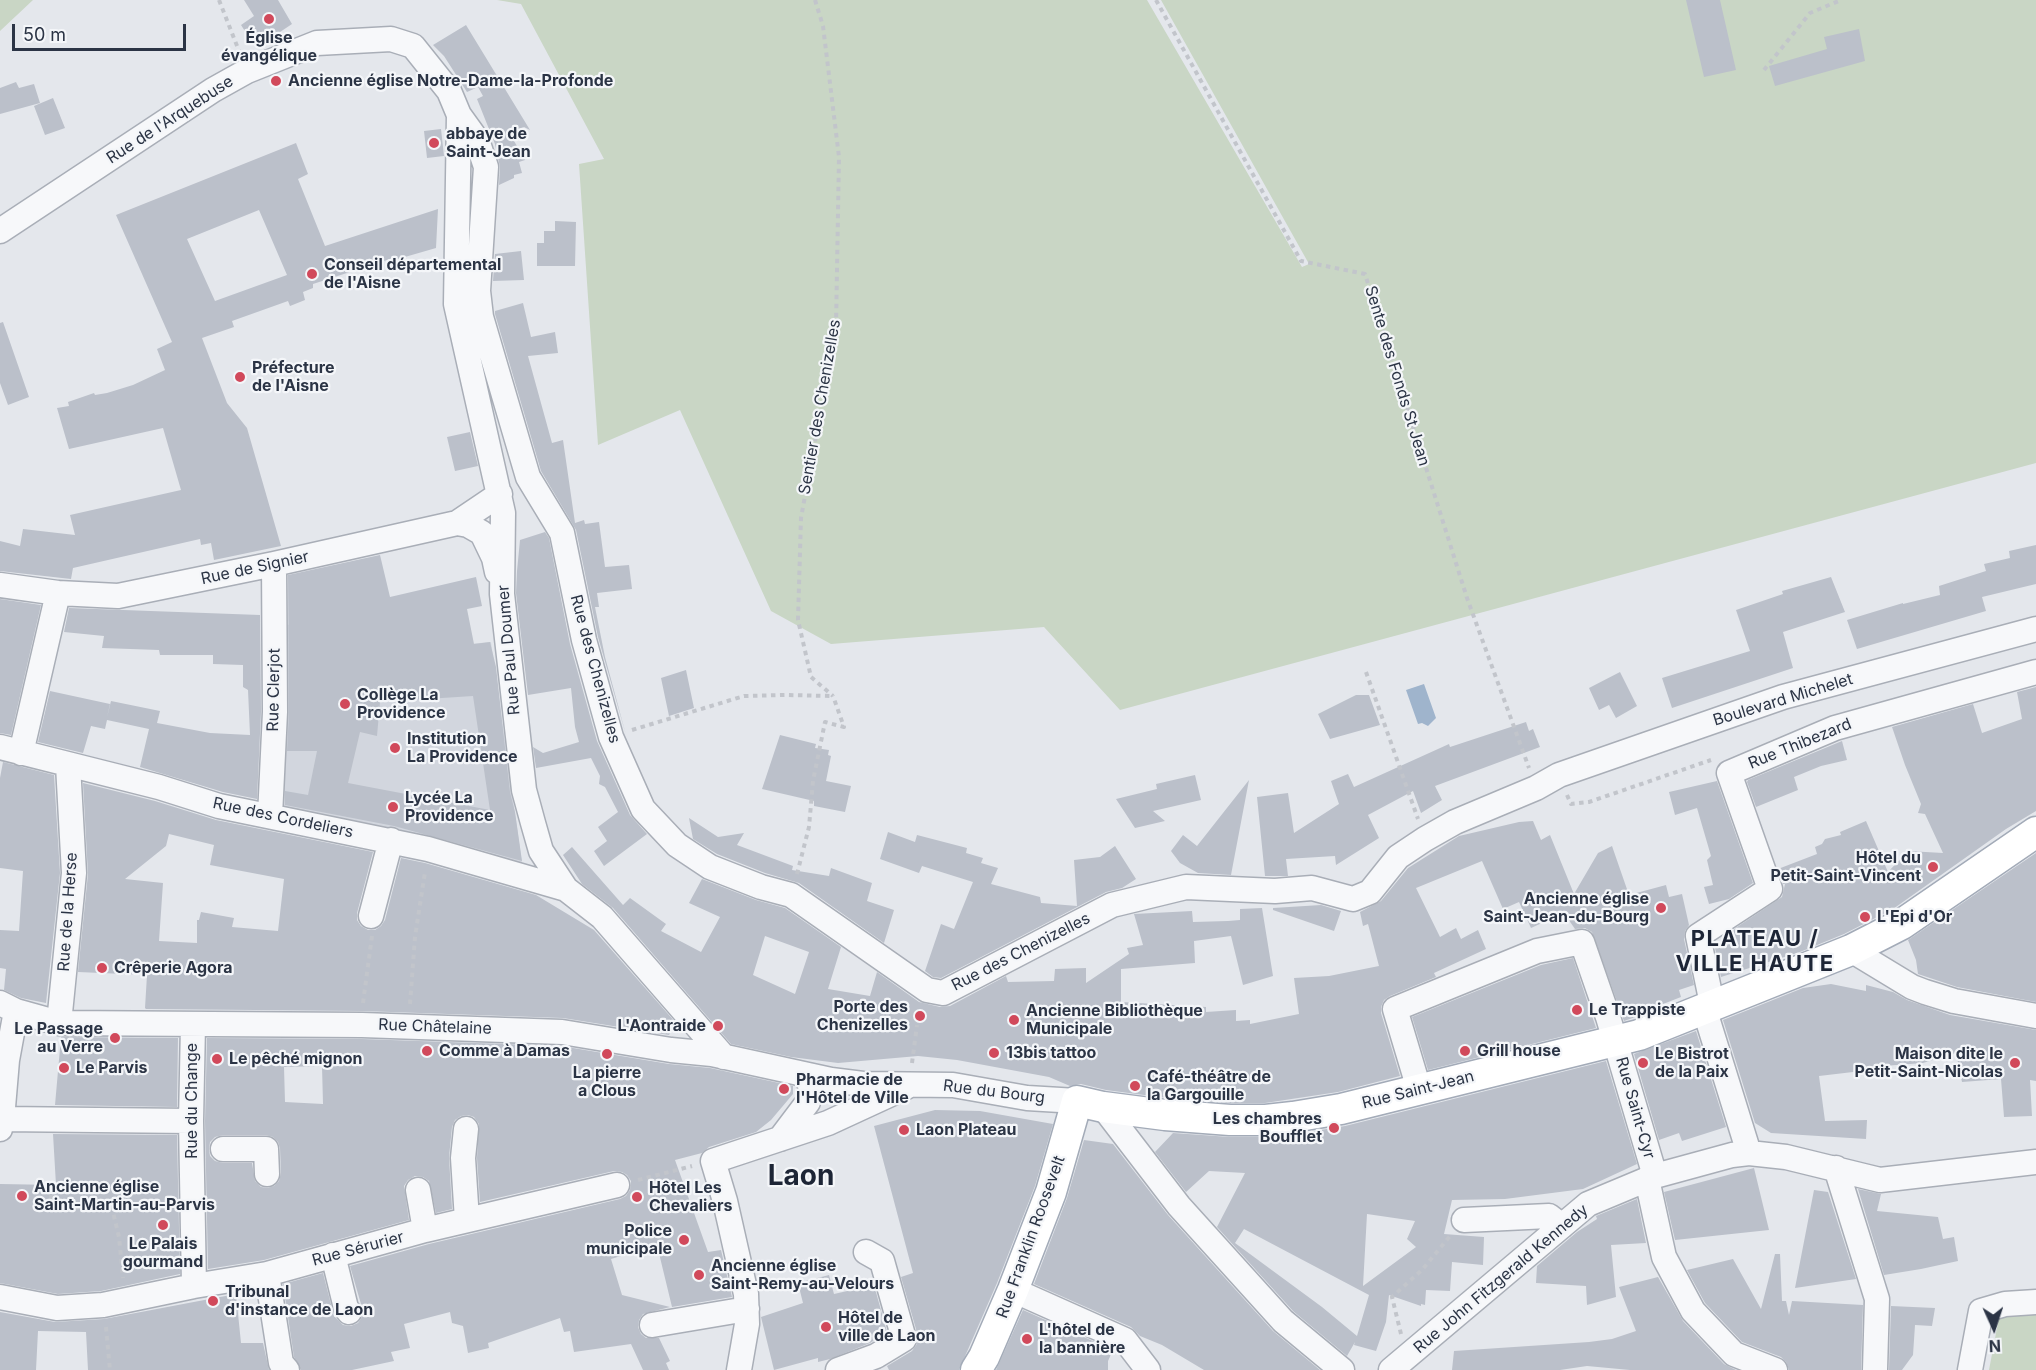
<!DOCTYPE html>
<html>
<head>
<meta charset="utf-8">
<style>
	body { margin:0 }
	#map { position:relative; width:2036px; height:1370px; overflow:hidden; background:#e4e7ec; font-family:Inter,sans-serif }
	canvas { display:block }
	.north { position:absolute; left:1964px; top:1298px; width:60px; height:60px; -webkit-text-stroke:4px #f4f6f9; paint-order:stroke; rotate:177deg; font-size:16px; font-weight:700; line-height:24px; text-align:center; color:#2b3445 }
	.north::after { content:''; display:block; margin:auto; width:21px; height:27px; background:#2b3445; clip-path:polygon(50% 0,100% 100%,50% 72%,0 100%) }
	.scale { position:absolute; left:12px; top:24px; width:174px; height:27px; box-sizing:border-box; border:3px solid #2b3445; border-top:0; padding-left:8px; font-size:18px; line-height:21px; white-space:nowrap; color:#2b3445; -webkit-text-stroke:4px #f4f6f9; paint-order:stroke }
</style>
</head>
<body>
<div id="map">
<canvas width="2036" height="1370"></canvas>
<div class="north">N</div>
<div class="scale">50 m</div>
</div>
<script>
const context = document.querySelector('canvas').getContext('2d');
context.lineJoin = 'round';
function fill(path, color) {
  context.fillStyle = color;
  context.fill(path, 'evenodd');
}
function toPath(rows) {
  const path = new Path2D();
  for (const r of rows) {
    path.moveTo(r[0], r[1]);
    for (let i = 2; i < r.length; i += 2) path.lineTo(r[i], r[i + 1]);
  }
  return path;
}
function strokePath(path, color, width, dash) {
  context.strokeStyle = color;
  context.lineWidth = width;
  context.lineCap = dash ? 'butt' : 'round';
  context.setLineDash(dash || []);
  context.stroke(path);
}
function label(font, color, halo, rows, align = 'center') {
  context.font = font + ' Inter,sans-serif';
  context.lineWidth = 4.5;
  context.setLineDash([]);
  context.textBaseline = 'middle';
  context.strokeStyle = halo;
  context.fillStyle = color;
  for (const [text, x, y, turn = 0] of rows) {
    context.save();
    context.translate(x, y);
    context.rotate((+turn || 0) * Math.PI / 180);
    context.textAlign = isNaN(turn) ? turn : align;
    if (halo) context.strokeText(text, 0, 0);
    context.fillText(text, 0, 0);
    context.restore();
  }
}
const built = toPath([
	[286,624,327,636,458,645,491,642,522,863,513,867,488,852,468,847,287,811,283,805]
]);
const green = toPath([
	[0,0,33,0,0,31],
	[497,0,1147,0,1302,267,1309,264,1161,0,2036,0,2036,463,1120,710,1044,627,831,644,771,611,680,410,598,445,579,164,604,159,521,4],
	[2036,1309,2036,1370,1989,1370,2000,1312]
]);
const water = toPath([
	[1424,684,1436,718,1428,726,1422,723,1418,724,1406,690]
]);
const building = toPath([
	[244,0,278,0,292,24,271,38,269,36,253,44,241,25,254,16],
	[1686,0,1720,0,1736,70,1704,77],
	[466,25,530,130,524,127,510,134,525,160,519,162,522,173,514,175,514,178,499,185,500,167,495,144,477,99,483,96,478,87,467,92,444,56,433,45],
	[1859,29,1865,61,1775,86,1769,66,1827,49,1824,37],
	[16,82,19,88,34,84,40,103,0,114,0,88],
	[53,98,65,128,45,135,34,106],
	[441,129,444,156,427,158,424,131],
	[296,143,308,174,298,179,325,246,438,209,436,248,391,261,390,259,313,284,313,288,303,292,305,300,290,306,288,301,232,321,234,327,202,338,227,403,247,428,281,546,214,560,211,543,201,545,200,539,73,568,71,579,0,571,0,541,20,546,23,529,75,535,70,515,181,490,163,428,69,449,57,408,69,406,68,402,94,393,95,395,107,393,133,385,165,370,157,349,172,342,116,215],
	[259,210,287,275,215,301,187,239],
	[555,221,576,222,575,266,537,266,537,243,544,243,544,231,555,231],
	[521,251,524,280,493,281,495,254],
	[523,303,531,337,555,332,558,353,528,356,552,443,563,440,575,523,584,520,585,524,599,522,605,567,629,565,632,589,597,593,599,607,595,607,605,657,626,735,598,637,576,530,541,471,495,314,495,311],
	[3,322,29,397,8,405,0,383,0,323],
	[470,432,478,466,455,471,447,437],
	[545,532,549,538,570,644,597,741,630,815,647,834,604,866,594,851,607,841,598,827,618,812,605,787,599,784,600,776,591,758,536,768,533,747,543,753,579,742,575,727,571,688,528,695,516,593,517,571,520,540],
	[2036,545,2036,584,1982,597,1986,611,1857,649,1847,620,1903,603,1903,604,1940,595,1939,586,1986,571,1984,564,2010,558,2009,551],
	[380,555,390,597,476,577,482,606,467,609,474,644,490,642,496,667,510,792,515,812,522,861,394,826,285,805,285,791,308,795,317,751,287,751,289,712,288,575],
	[473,696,490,810,348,783,360,732,377,736,380,702],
	[1831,577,1845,612,1783,632,1793,668,1672,708,1662,678,1750,651,1736,610,1783,594,1782,591],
	[0,599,41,605,11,735,0,733],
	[69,608,260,615,261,712,257,799,223,792,140,767,149,729,107,720,105,729,91,726,83,753,38,742,50,691,110,704,107,717,111,701,160,711,157,723,210,733,250,735,248,690,243,687,243,665,213,664,213,655,160,655,159,650,102,648,104,636,64,632],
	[686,670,694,708,669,716,661,678],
	[1620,672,1637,706,1616,718,1609,705,1599,710,1589,688],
	[2036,687,2036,811,2006,829,1893,909,1844,934,1800,952,1721,977,1715,948,1737,927,1782,897,1785,884,1783,884,1778,869,1817,854,1815,847,1822,844,1825,839,1841,835,1840,832,1866,821,1888,872,1908,851,1943,853,1925,814,1918,813,1921,804,1905,765,1892,727,1973,704,1982,733,2022,719,2017,692],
	[1356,695,1369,695,1380,725,1330,739,1318,714],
	[1526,722,1529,731,1533,729,1540,747,1435,786,1442,800,1421,813,1413,791,1368,815,1379,838,1336,865,1335,856,1286,859,1288,876,1265,876,1257,797,1288,793,1294,833,1339,804,1331,781,1348,774,1354,787,1449,744,1450,747],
	[780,735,816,744,815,748,829,750,828,755,831,756,826,781,851,786,845,812,814,806,814,801,762,789],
	[1842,741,1847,760,1821,766,1794,777,1798,790,1756,807,1747,782,1748,780],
	[3,762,54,775,60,873,46,1003,21,998,4,990,6,969,0,968,0,930,19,931,23,871,0,868,0,778],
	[1195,775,1201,800,1153,811,1165,821,1135,828,1116,799,1157,789,1156,784],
	[1249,780,1231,875,1198,873,1180,863,1171,851,1183,835,1197,846],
	[1717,781,1753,883,1729,899,1709,904,1704,887,1713,885,1707,860,1711,856,1697,808,1675,815,1669,792],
	[83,783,155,801,216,820,373,852,357,913,357,920,361,926,368,930,375,930,381,926,385,920,401,858,425,863,536,895,594,930,676,1023,669,1035,563,1018,362,1011,146,1009,145,1008,147,975,78,972,88,874],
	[169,834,214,845,210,865,284,879,278,931,232,927,234,918,201,912,199,920,197,920,197,943,159,941,163,883,125,879,166,846],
	[689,818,718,837,744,833,737,845,793,866,792,870,829,876,831,868,872,883,867,901,894,910,884,943,799,883,765,873,717,854,693,839],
	[1533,821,1541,840,1550,835,1574,894,1598,853,1612,846,1629,895,1666,885,1669,897,1682,894,1689,925,1685,931,1684,939,1694,985,1679,990,1681,997,1658,1006,1661,1008,1624,1021,1592,932,1585,928,1575,929,1564,913,1531,928,1519,902,1503,909,1482,861,1416,888,1440,937,1456,928,1461,939,1478,930,1486,949,1434,973,1436,977,1390,996,1384,1000,1381,1007,1381,1013,1400,1076,1338,1092,1265,1103,1231,1103,1167,1098,1106,1090,1081,1084,1070,1086,1049,1077,957,1060,918,1056,838,1063,791,1057,731,1044,613,908,582,884,563,855,572,847,623,905,630,898,666,924,661,931,701,952,720,917,689,903,702,879,756,900,785,908,841,947,828,989,870,996,877,972,919,1002,940,1007,950,1006,1006,976,1008,982,1054,981,1055,969,1086,968,1086,983,1129,954,1127,948,1143,945,1134,914,1192,911,1193,922,1228,921,1240,920,1240,909,1262,908,1273,976,1243,985,1231,936,1194,941,1195,963,1121,969,1121,1002,1206,1007,1206,1012,1236,1010,1236,1021,1250,1020,1250,1024,1299,1014,1294,978,1329,976,1379,966,1368,924,1363,926,1360,912,1381,901,1408,868,1459,836,1519,822],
	[765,936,809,952,795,994,753,975],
	[888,832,915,842,917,835,967,848,966,853,983,858,981,863,998,868,991,884,1040,897,1041,903,1077,906,1074,860,1100,857,1115,846,1136,879,1122,888,1106,892,941,978,933,977,925,971,941,924,954,929,973,882,922,866,919,873,880,859],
	[2036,853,2036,1002,1957,987,1918,974,1916,960,1908,940],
	[1321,905,1341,911,1334,931,1273,910,1273,908],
	[1573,958,1596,1028,1428,1070,1412,1017,1541,965],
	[1831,984,1866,991,1866,985,1893,992,1907,1000,1950,1015,2036,1030,2036,1081,2030,1080,2032,1116,2004,1117,2001,1079,1962,1082,1956,1053,1923,1063,1870,1067,1870,1070,1819,1076,1825,1121,1867,1120,1866,1139,1771,1133,1755,1123,1723,1020,1803,988],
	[1696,1031,1726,1127,1682,1141,1679,1133,1659,1140,1634,1054],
	[61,1037,178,1038,177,1107,55,1105],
	[207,1038,362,1039,561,1046,669,1064,710,1068,793,1086,793,1094,771,1120,756,1132,709,1147,702,1153,675,1160,708,1252,721,1250,732,1297,672,1307,657,1245,611,1259,622,1295,670,1307,643,1314,639,1320,638,1327,641,1334,646,1338,659,1338,670,1361,666,1363,669,1370,643,1370,631,1344,574,1352,570,1331,564,1332,560,1318,488,1343,489,1348,468,1353,463,1326,452,1323,450,1312,404,1324,410,1348,391,1352,394,1361,352,1370,301,1370,294,1357,283,1284,323,1273,334,1316,343,1325,351,1326,358,1323,362,1317,363,1311,350,1266,429,1244,620,1199,626,1196,630,1190,631,1181,627,1175,622,1172,614,1171,480,1202,477,1158,479,1124,474,1117,468,1115,461,1116,455,1120,452,1127,449,1157,452,1209,436,1213,429,1181,423,1177,415,1176,408,1180,404,1186,409,1220,264,1260,208,1269,205,1121],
	[322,1066,323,1104,285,1102,284,1067],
	[223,1135,266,1135,273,1137,278,1142,280,1148,281,1173,279,1181,274,1186,268,1188,261,1187,255,1181,252,1163,223,1163,215,1161,210,1156,209,1150,210,1142,215,1137],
	[1606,1061,1637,1164,1583,1189,1505,1199,1452,1200,1444,1234,1484,1237,1483,1265,1452,1262,1450,1291,1426,1290,1425,1305,1421,1304,1421,1306,1389,1295,1386,1322,1376,1351,1354,1345,1355,1342,1347,1356,1293,1311,1217,1227,1245,1173,1209,1171,1186,1192,1155,1152,1173,1133,1230,1137,1266,1137,1296,1134,1345,1126],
	[1367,1214,1415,1221,1407,1239,1416,1247,1363,1286],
	[1244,1229,1369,1295,1357,1336,1322,1307,1235,1243],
	[935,1110,980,1111,1053,1124,1035,1186,997,1283,959,1370,889,1370,887,1366,912,1351,917,1344,918,1336,901,1277,913,1273,874,1126],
	[53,1134,177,1135,180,1274,101,1291,58,1294,0,1283,0,1184,56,1185],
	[1084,1140,1113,1144,1168,1215,1273,1331,1320,1370,1204,1370,1162,1345,1140,1336,1131,1327,1034,1284,1067,1198],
	[1754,1168,1769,1230,1675,1240,1664,1192],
	[1858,1189,1881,1194,1877,1211,1938,1217,1943,1239,1954,1237,1958,1261,1921,1269,1884,1275],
	[1814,1190,1828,1192,1856,1279,1795,1288],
	[1637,1199,1646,1243,1611,1245,1616,1297,1587,1305,1586,1286,1536,1283,1537,1266,1577,1232,1597,1219,1596,1216],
	[1775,1254,1780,1254,1782,1301,1786,1301,1789,1315,1792,1301,1863,1305,1861,1370,1789,1370,1786,1362,1781,1357,1742,1342,1705,1303,1687,1270,1733,1259,1761,1309],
	[829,1275,834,1294,874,1285,887,1332,870,1343,830,1359,818,1362,818,1358,774,1370,761,1317,803,1303,798,1283],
	[1658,1277,1683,1321,1724,1364,1736,1370,1630,1370,1587,1366,1560,1370,1452,1370,1454,1351,1589,1342,1612,1339,1636,1331,1619,1287],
	[236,1294,241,1343,263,1343,269,1370,88,1370,86,1332,38,1331,36,1370,0,1370,0,1312,55,1322,104,1319],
	[1891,1306,1935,1308,1932,1326,1915,1325,1913,1355,1902,1370,1889,1370],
	[1023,1310,1113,1350,1108,1361,1108,1370,996,1370]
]);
const path = toPath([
	[219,0,239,51],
	[815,0,823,26,839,157,836,326,801,518,798,620,811,677,833,696],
	[1156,0,1301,261,1365,274,1467,598,1529,768],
	[1764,70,1810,13,1841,0],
	[1366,672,1418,819],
	[632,730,744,696,785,695,832,696],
	[1567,795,1571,804,1589,802,1711,760],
	[797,874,809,827,813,781,825,722,844,727,833,696],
	[363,1003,372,936],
	[410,1004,415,937,425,872],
	[912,1063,917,1025],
	[638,1180,692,1166],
	[51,1186,51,1208,112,1208,119,1237,123,1278],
	[106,1327,110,1370],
	[1401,1334,1392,1297,1422,1270,1450,1236]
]);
const minor = toPath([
	[459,115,456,304,503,513,502,594,524,790,533,823,541,851,566,889,602,917,724,1057],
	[0,231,213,90,247,71,317,43,391,39,413,46,449,91,459,115,477,140,486,167,478,291,481,317,528,477,562,533,584,640,611,737,643,809,677,845,710,867,761,887,791,895,927,990,943,993,1112,905,1186,887,1275,891,1312,888,1353,899,1370,892,1398,857,1425,839,1455,822,1536,788,1559,775,1783,697,2036,629],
	[457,523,468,525,482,533,494,558,497,572],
	[0,585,58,593,118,596,274,564,457,523,500,494],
	[0,747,159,787,219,806,428,849,566,889],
	[21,753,58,593],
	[270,816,275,712,274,564],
	[371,916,391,840],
	[1851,950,1912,987,1925,992,1954,1001,2036,1016],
	[0,1003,16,1011,59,1023,362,1025,562,1032,671,1050,712,1054,831,1080,863,1084,953,1085,1027,1098,1077,1101],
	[1712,1004,1698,936,1770,889,1729,773,1835,728,2036,672],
	[1704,1008,1749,1153],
	[59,1023,74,873,68,765],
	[193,1025,191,1121,194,1286],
	[1419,1089,1395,1009,1537,951,1582,942,1608,1017,1655,1176],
	[1103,1107,1179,1206,1283,1321,1342,1370],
	[2,1119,7,1060,16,1011],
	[0,1129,2,1119,191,1121],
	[466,1129,463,1158,467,1220],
	[780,1139,808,1102,811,1089,807,1075],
	[223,1149,266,1149,267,1174],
	[1836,1168,1877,1299,1875,1370],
	[1647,1179,1664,1257,1693,1311,1734,1354,1775,1370],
	[418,1190,425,1230],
	[1464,1220,1549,1216,1562,1226],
	[333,1255,346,1308,349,1312],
	[267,1274,281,1363,287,1370],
	[1013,1290,1125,1340,1148,1370],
	[0,1297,57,1308,103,1305,194,1286,267,1274,425,1230,617,1185],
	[652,1325,747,1309],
	[739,1370,747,1324,746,1294,725,1201,713,1161,828,1123,906,1087],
	[838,1370,876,1356,904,1339,882,1261,866,1252],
	[1391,1370,1588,1204,1655,1176,1732,1155,1749,1153,1786,1157,1880,1180,2036,1162],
	[1970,1370,1981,1311,2005,1304,2036,1302]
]);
const major = toPath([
	[976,1370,984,1357,1013,1290,1051,1192,1077,1101,1103,1107,1165,1115,1230,1120,1266,1120,1293,1117,1341,1109,1639,1035,1851,950,1902,924,2036,832]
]);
const markers = [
	[269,19,6,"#d1495b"],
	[276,81,6,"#d1495b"],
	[434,143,6,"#d1495b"],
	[312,274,6,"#d1495b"],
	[240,377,6,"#d1495b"],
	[345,704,6,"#d1495b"],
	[395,748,6,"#d1495b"],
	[393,807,6,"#d1495b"],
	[1933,867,6,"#d1495b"],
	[1661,908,6,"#d1495b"],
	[1865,917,6,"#d1495b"],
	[102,968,6,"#d1495b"],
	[1577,1010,6,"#d1495b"],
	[920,1016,6,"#d1495b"],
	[1014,1020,6,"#d1495b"],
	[718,1026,6,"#d1495b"],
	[115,1038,6,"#d1495b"],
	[427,1051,6,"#d1495b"],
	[1465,1051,6,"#d1495b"],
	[994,1053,6,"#d1495b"],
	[607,1054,6,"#d1495b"],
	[217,1059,6,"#d1495b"],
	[1643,1063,6,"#d1495b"],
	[2015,1063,6,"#d1495b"],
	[64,1068,6,"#d1495b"],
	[1135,1086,6,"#d1495b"],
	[784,1089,6,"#d1495b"],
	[1334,1128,6,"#d1495b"],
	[904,1130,6,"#d1495b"],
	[22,1196,6,"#d1495b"],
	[637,1197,6,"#d1495b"],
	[163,1225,6,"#d1495b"],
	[684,1240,6,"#d1495b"],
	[699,1275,6,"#d1495b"],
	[213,1301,6,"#d1495b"],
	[826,1327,6,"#d1495b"],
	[1027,1339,6,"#d1495b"]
];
const poiNames = [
	["Église",269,38,"center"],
	["évangélique",269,56,"center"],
	["Ancienne église Notre-Dame-la-Profonde",288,81],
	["abbaye de",446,134],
	["Saint-Jean",446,152],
	["Conseil départemental",324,265],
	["de l'Aisne",324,283],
	["Préfecture",252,368],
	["de l'Aisne",252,386],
	["Collège La",357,695],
	["Providence",357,713],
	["Institution",407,739],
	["La Providence",407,757],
	["Lycée La",405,798],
	["Providence",405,816],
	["Hôtel du",1921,858,"right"],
	["Petit-Saint-Vincent",1921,876,"right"],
	["Ancienne église",1649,899,"right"],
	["Saint-Jean-du-Bourg",1649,917,"right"],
	["L'Epi d'Or",1877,917],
	["Crêperie Agora",114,968],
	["Porte des",908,1007,"right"],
	["Chenizelles",908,1025,"right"],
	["Le Trappiste",1589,1010],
	["Ancienne Bibliothèque",1026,1011],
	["Municipale",1026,1029],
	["L'Aontraide",706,1026,"right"],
	["Le Passage",103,1029,"right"],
	["au Verre",103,1047,"right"],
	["Comme à Damas",439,1051],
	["Grill house",1477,1051],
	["13bis tattoo",1006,1053],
	["Le Bistrot",1655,1054],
	["de la Paix",1655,1072],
	["Maison dite le",2003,1054,"right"],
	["Petit-Saint-Nicolas",2003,1072,"right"],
	["Le pêché mignon",229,1059],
	["Le Parvis",76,1068],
	["La pierre",607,1073,"center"],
	["a Clous",607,1091,"center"],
	["Café-théâtre de",1147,1077],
	["la Gargouille",1147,1095],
	["Pharmacie de",796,1080],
	["l'Hôtel de Ville",796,1098],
	["Les chambres",1322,1119,"right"],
	["Boufflet",1322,1137,"right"],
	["Laon Plateau",916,1130],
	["Ancienne église",34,1187],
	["Saint-Martin-au-Parvis",34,1205],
	["Hôtel Les",649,1188],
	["Chevaliers",649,1206],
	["Police",672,1231,"right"],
	["municipale",672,1249,"right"],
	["Le Palais",163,1244,"center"],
	["gourmand",163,1262,"center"],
	["Ancienne église",711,1266],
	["Saint-Remy-au-Velours",711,1284],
	["Tribunal",225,1292],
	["d'instance de Laon",225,1310],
	["Hôtel de",838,1318],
	["ville de Laon",838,1336],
	["L'hôtel de",1039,1330],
	["la bannière",1039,1348]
];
const streetNames = [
	["Rue de l'Arquebuse",170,120,-33],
	["Sente des Fonds St Jean",1397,376,73],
	["Sentier des Chenizelles",820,407,-80],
	["Rue de Signier",255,568,-12],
	["Rue Paul Doumer",509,650,-95],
	["Rue des Chenizelles",595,669,75],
	["Rue Clerjot",274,690,-89],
	["Boulevard Michelet",1783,700,-17],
	["Rue Thibezard",1800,744,-22],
	["Rue des Cordeliers",283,818,12],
	["Rue de la Herse",68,912,-86],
	["Rue des Chenizelles",1021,952,-27],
	["Rue Châtelaine",435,1027,2],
	["Rue Saint-Jean",1418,1090,-14],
	["Rue du Bourg",994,1092,7],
	["Rue du Change",192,1101,-90],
	["Rue Saint-Cyr",1635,1108,74],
	["Rue Franklin Roosevelt",1031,1237,-70],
	["Rue Sérurier",358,1249,-15],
	["Rue John Fitzgerald Kennedy",1501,1279,-40]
];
const districtNames = [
	["PLATEAU /",1755,939],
	["VILLE HAUTE",1755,964]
];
const townNames = [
	["Laon",801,1177]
];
fill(built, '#d2d6de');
fill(green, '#c9d6c5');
fill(water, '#9fb4cc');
fill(building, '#bbc0ca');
strokePath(minor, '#a9aeb7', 27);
strokePath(major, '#a3abb8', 33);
strokePath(path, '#c2c5cb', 4, [4.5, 4.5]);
strokePath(minor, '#f7f8fa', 24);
strokePath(major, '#fff', 30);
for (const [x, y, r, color] of markers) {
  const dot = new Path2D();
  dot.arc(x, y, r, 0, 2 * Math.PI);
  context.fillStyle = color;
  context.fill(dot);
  strokePath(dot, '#f4f6f9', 2);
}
label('bold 16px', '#2b3445', '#f4f6f9', poiNames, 'left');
label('16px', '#2b3445', '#f4f6f9', streetNames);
context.letterSpacing = '1.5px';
label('bold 22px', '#1d2536', '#f4f6f9', districtNames);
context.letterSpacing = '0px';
label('bold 28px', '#1d2536', '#f4f6f9', townNames);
</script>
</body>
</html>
